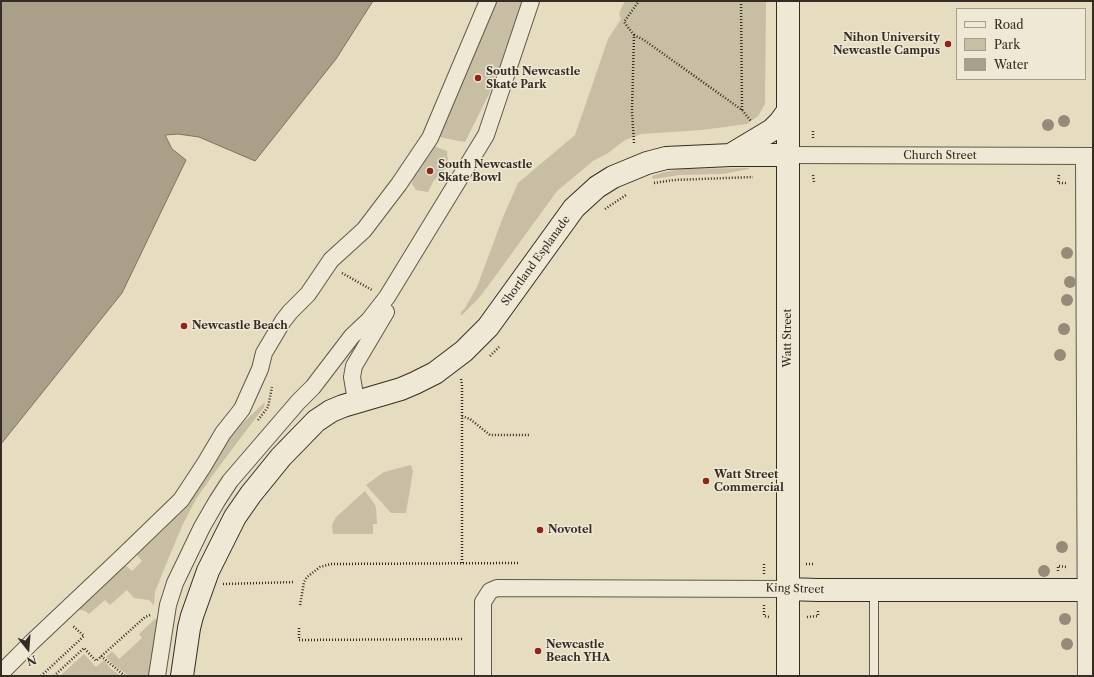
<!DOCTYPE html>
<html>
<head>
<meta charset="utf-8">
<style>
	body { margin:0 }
	#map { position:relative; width:1094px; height:677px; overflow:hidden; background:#e6dcbf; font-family:"Libre Caslon Text",serif }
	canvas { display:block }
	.frame { position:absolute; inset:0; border:2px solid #362c23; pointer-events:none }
	.legend { position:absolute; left:956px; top:8px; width:130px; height:72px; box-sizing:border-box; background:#efe8d5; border:1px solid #a59d8e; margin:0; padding:5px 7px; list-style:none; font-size:12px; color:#362c23 }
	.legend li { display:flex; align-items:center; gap:8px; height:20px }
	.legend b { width:20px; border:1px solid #a59d8e }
	.north { position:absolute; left:8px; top:629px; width:40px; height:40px; -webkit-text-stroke:3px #efe8d5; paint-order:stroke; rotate:163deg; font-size:11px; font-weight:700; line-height:16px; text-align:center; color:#362c23 }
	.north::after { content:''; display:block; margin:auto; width:14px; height:18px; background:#362c23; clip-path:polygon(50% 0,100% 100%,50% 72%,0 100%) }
</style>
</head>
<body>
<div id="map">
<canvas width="1094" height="677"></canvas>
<div class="frame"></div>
<ul class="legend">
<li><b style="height:5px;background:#efe8d5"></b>Road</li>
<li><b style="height:11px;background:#c8bea4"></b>Park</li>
<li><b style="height:11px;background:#aaa08a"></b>Water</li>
</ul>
<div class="north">N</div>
</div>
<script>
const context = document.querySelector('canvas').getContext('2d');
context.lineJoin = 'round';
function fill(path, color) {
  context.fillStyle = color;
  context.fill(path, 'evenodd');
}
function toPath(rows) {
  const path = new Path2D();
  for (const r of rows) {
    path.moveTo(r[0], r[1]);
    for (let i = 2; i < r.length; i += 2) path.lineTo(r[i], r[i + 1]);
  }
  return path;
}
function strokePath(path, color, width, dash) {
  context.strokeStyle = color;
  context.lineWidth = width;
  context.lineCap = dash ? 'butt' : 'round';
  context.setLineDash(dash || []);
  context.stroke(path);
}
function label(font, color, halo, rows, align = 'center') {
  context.font = font + ' "Libre Caslon Text",serif';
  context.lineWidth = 3;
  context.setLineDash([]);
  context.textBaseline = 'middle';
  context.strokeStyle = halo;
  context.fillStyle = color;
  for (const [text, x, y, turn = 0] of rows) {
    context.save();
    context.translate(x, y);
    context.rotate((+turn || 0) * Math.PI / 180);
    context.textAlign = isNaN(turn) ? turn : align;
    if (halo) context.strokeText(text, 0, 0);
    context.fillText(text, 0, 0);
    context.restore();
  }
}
const green = toPath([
	[496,1,523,1,510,35,501,63,489,94,465,142,434,136],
	[625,1,766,1,765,104,758,116,747,124,702,130,641,134,625,140,608,153,593,161,557,191,494,278,478,299,461,316,461,312,465,308,477,287,503,217,518,183,575,135,608,39,621,19,619,13],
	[434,146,447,151,448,162,442,173,434,180,428,192,416,190,412,184,413,175],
	[749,168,749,169,723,174,680,175,653,179,652,176,665,172,684,169],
	[265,402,264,407,215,472,196,499,182,526,162,574,155,592,154,605,149,600,134,598,127,590,110,605,105,600,89,614,85,611,80,610,79,609,97,593,125,565,132,571,142,561,137,555,185,509,227,438],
	[411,465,413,471,406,513,391,513,366,485,384,472],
	[365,491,375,505,376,508,377,524,373,524,373,534,333,534,332,525,336,517],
	[159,618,152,676,129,676,114,665,106,657,112,651,119,659,142,638,139,634,155,619],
	[84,654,96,667,104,660,111,669,121,676,60,676]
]);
const water = toPath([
	[1,1,373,1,336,59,255,161,199,137,178,134,165,135,172,149,186,160,122,293,1,444,1,1]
]);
const path = toPath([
	[741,1,742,110],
	[634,35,644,40,742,110,751,121],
	[813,131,813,138],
	[634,143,632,111,634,35,624,22,639,1],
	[813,175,814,182],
	[1059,175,1058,183,1066,183],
	[654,183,674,180,753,177],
	[605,209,626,195],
	[342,273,372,290],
	[490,356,499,347],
	[461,379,462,384,462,564],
	[462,416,470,419,490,435,530,435],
	[258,420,268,407,272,387],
	[806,564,814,564],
	[1058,571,1058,566,1067,567],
	[764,574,764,564],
	[223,584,295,582],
	[300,605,304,582,307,577,320,567,331,564,518,563],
	[764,605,764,616,769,617],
	[807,617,818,616,818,610],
	[299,628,299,640,463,639],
	[101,656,125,676],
	[41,676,84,636,73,626],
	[54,676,84,648,96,661,145,617,150,615]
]);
const lane = toPath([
	[874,591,874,676]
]);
const street = toPath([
	[787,155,1093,156],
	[1084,156,1086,676],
	[356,401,352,377,354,366,386,312],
	[1,673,32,642,122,557,181,500,204,465,223,433,242,409,260,369,264,353,283,321,290,312,308,294,331,260,364,230,399,184,430,138,488,1],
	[157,676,168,605,175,583,202,527,217,501,230,481,298,402,313,387,352,336,369,320,387,297,486,135,531,1],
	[483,676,483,602,490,591,497,588,788,589]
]);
const secondary = toPath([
	[788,1,788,676],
	[732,154,772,130,780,122,788,111],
	[788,589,818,590,1093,590],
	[182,676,189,628,192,616,208,571,235,517,251,494,281,457,316,421,331,411,343,406,401,389,415,383,435,373,464,351,488,327,574,208,597,187,613,177,647,163,666,158,731,155,787,155]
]);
const trees = [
	[1064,121],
	[1048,125],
	[1067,253],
	[1070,282],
	[1067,300],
	[1064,329],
	[1060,355],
	[1062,547],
	[1044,571],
	[1065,619],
	[1067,644]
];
const markers = [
	[948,44,4,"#8f2418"],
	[478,78,4,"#8f2418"],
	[430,171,4,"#8f2418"],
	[184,326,4,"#8f2418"],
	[706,481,4,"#8f2418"],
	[540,530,4,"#8f2418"],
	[538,651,4,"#8f2418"]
];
const poiNames = [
	["Nihon University",940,38,"right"],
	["Newcastle Campus",940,51,"right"],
	["South Newcastle",486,72],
	["Skate Park",486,85],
	["South Newcastle",438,165],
	["Skate Bowl",438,178],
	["Newcastle Beach",192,326],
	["Watt Street",714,475],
	["Commercial",714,488],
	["Novotel",548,530],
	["Newcastle",546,645],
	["Beach YHA",546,658]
];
const streetNames = [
	["Church Street",940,156],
	["Shortland Esplanade",536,261,-54],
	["Watt Street",788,338,-90],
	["King Street",795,589,2]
];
fill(green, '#c8bea4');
fill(water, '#aaa08a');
strokePath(water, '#7c7261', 1);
strokePath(lane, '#62584a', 10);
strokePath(street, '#62584a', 18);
strokePath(secondary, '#362c23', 24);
strokePath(path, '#362c23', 2.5, [1, 2]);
strokePath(lane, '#efe8d5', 8);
strokePath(street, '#efe8d5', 16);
strokePath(secondary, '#efe8d5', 22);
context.fillStyle = '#958b78';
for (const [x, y] of trees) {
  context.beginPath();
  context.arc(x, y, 6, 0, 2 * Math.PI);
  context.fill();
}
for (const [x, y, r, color] of markers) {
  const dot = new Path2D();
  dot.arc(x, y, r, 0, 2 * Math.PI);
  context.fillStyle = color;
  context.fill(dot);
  strokePath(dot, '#efe8d5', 1.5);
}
label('bold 11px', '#362c23', '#efe8d5', poiNames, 'left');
label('11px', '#362c23', '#efe8d5', streetNames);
</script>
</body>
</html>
